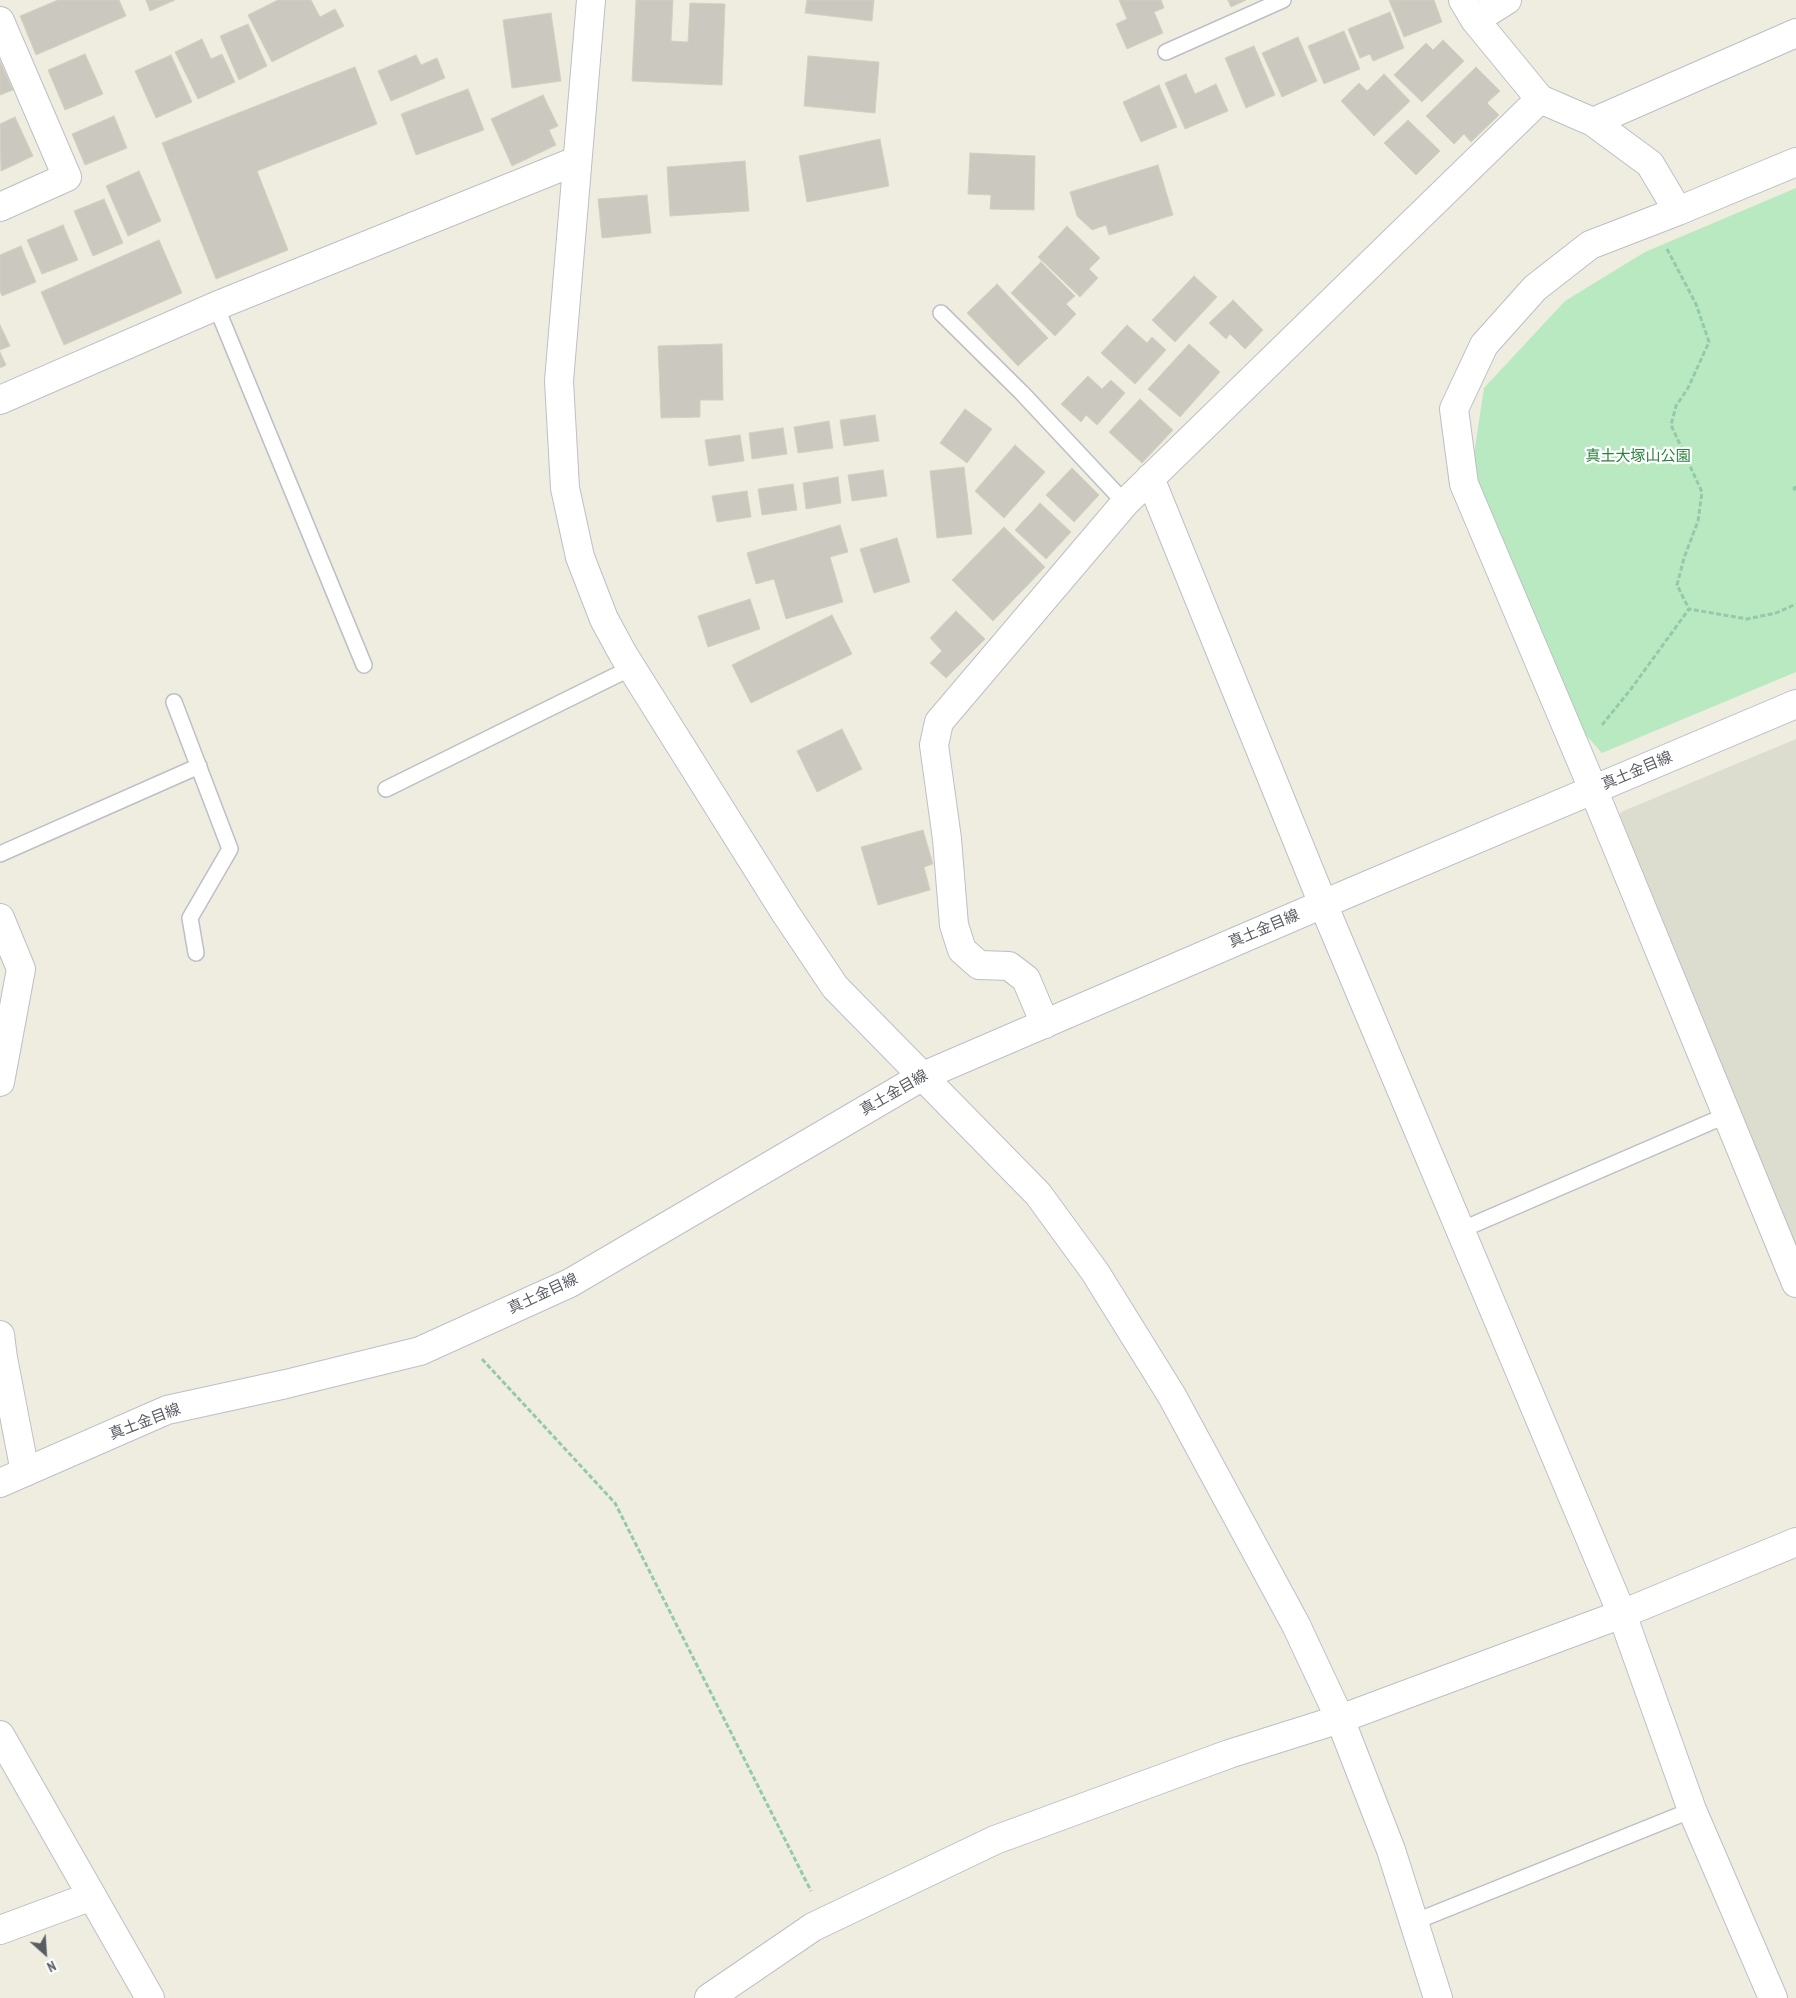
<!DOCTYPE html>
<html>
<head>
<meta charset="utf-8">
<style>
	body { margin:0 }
	#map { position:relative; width:1796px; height:1998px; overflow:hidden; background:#eeede0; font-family:"PT Sans Narrow",sans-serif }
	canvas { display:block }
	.north { position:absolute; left:20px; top:1928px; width:50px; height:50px; -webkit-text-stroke:4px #fff; paint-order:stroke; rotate:154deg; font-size:14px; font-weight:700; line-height:20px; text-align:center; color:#595c63 }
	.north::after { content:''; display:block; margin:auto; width:18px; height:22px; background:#595c63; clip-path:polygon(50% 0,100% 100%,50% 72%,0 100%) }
</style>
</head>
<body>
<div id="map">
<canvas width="1796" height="1998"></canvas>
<div class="north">N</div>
</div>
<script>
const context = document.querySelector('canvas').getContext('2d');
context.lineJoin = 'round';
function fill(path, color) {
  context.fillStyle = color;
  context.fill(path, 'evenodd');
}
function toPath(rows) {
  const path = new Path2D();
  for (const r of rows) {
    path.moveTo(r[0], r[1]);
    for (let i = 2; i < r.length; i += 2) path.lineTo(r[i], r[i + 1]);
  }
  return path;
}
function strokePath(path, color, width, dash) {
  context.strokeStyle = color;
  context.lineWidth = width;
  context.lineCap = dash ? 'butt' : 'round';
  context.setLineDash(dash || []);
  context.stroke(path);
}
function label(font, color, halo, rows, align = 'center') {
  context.font = font + ' "PT Sans Narrow","Noto Sans JP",sans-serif';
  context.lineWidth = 4.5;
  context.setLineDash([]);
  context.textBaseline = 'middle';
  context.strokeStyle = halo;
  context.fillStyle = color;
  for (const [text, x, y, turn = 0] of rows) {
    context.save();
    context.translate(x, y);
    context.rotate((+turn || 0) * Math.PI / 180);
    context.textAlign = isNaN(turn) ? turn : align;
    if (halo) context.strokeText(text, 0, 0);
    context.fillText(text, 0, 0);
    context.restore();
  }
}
const education = toPath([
	[1796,739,1796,1257,1616,825,1621,812]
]);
const green = toPath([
	[1796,188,1796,672,1602,753,1584,733,1472,467,1484,388,1565,301,1645,252]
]);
const building = toPath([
	[58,0,119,0,126,16,36,55,20,16,58,0],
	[146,0,175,0,150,11,146,0],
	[278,0,311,0,320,17,335,9,344,26,272,62,248,15,278,0],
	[636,0,673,0,671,41,688,42,690,3,725,4,722,85,632,81,636,0],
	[807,0,874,0,872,21,805,13,807,0],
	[1119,0,1161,0,1164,8,1154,12,1163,33,1127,49,1116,24,1127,19,1119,0],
	[1228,0,1246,0,1231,7,1228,0],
	[1389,0,1434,0,1442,22,1404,37,1389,0],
	[1390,12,1404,48,1373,61,1370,54,1360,58,1348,29,1390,12],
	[551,13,561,81,512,88,503,20,551,13],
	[248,24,267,66,239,80,220,36,248,24],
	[1344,31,1360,69,1324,84,1308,46,1344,31],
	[1298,37,1317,81,1282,97,1262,53,1298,37],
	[202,39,211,59,222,54,235,82,198,99,175,52,202,39],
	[1443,40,1464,61,1422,102,1394,75,1426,43,1433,50,1443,40],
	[1254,46,1275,95,1246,108,1225,58,1254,46],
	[85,54,103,94,65,110,48,70,85,54],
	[171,55,192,102,156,118,135,71,171,55],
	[416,55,421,65,437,58,445,78,391,101,378,71,416,55],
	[808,56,879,62,875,113,804,106,808,56],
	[0,61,13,90,0,95,0,61],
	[355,67,377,124,257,171,288,250,216,279,162,143,355,67],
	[1476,67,1500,91,1487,103,1499,115,1471,142,1464,134,1454,144,1426,116,1476,67],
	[1186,74,1195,94,1216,84,1228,111,1185,129,1165,83,1186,74],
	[1384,74,1410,101,1374,136,1341,101,1359,83,1367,91,1384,74],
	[1159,85,1177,127,1141,142,1123,102,1159,85],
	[468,89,484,130,416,155,401,114,468,89],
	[543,95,558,126,549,130,556,145,512,166,491,119,543,95],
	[114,116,127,148,85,165,72,134,114,116],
	[15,117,33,156,1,171,0,124,15,117],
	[1408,120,1440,151,1416,175,1384,143,1408,120],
	[880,139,889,186,807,202,799,156,880,139],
	[970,153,1035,156,1034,210,990,209,991,195,968,194,970,153],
	[745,161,749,211,670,216,667,167,745,161],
	[1158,165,1173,215,1109,235,1106,225,1092,230,1077,216,1070,192,1158,165],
	[139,171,161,221,128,236,106,186,139,171],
	[647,195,651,233,602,238,598,199,647,195],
	[104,199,123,243,93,256,74,211,104,199],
	[63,225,78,260,42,274,27,240,63,225],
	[1067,226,1100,258,1089,269,1098,278,1080,297,1038,257,1067,226],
	[159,240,182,293,64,345,41,292,159,240],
	[21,246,36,282,2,296,0,291,0,255,21,246],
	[1041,262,1075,296,1066,304,1076,314,1055,336,1011,293,1041,262],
	[1194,276,1217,297,1175,342,1152,320,1194,276],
	[997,284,1048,338,1018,366,967,313,997,284],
	[1233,300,1263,330,1245,349,1230,334,1226,339,1209,323,1233,300],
	[0,325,10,346,0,350,0,325],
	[1127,325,1147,343,1152,337,1166,350,1135,384,1101,353,1127,325],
	[722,344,723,400,700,400,700,417,661,418,658,346,722,344],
	[1189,344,1220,372,1180,417,1148,389,1189,344],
	[0,352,6,365,0,368,0,352],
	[1088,376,1102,389,1111,380,1125,393,1097,425,1086,415,1081,422,1061,404,1088,376],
	[1140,399,1173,430,1142,463,1109,432,1140,399],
	[965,409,992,429,967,463,940,443,965,409],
	[875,415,879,441,844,446,840,420,875,415],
	[829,421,833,448,798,453,794,427,829,421],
	[783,428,787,454,752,459,749,433,783,428],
	[740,435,744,461,709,466,705,440,740,435],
	[1015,445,1045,472,1004,518,975,491,1015,445],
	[964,467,972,534,937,538,930,471,964,467],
	[1072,468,1099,495,1074,522,1046,495,1072,468],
	[883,470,887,496,852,501,848,475,883,470],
	[838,477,841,503,806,509,803,483,838,477],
	[793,484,797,510,762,515,758,489,793,484],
	[747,491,751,517,717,522,712,496,747,491],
	[1040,503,1071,532,1046,559,1015,530,1040,503],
	[840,525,848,552,830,557,843,602,786,619,774,579,756,584,747,553,840,525],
	[1004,527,1045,567,993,621,952,580,1004,527],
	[897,538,910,582,874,593,860,549,897,538],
	[750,599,760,629,708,647,698,616,750,599],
	[956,611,985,639,946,678,930,663,942,651,930,638,956,611],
	[832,615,852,654,751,703,732,665,832,615],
	[842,729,862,769,817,792,797,751,842,729],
	[923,830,933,864,924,867,930,890,878,905,861,847,923,830]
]);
const path = toPath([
	[1667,249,1696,304,1709,342,1688,388,1676,406,1671,425,1702,492,1698,521,1684,558,1677,585,1689,609],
	[1796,487,1794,488,1796,493],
	[1602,725,1631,689,1689,609,1747,619,1776,613,1796,604],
	[482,1359,615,1503,811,1891]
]);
const lane = toPath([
	[1166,52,1283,0],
	[216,306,364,665],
	[941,313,1022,393,1125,503],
	[174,702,230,849,190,918,196,953],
	[386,789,631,668],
	[0,854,199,766],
	[1461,1230,1727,1115],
	[1414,1922,1692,1810]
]);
const street = toPath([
	[1463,0,1475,20,1540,99,1593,122,1650,164,1678,211],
	[1475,20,1507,0],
	[0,21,67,177,0,207],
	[1593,122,1796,33],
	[1796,162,1678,211,1590,245,1535,288,1484,345,1454,409,1464,484,1593,789,1796,1283],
	[1150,478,1323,904,1622,1614,1692,1810,1773,1998],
	[0,918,21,969,0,1082],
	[1045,1024,1026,979,1009,966,979,965,962,950,954,925,947,839,934,745,939,722,1125,503,1540,99],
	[0,1335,3,1358,25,1472],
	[0,1735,150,1998],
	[0,1930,92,1896],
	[709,1998,813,1927,995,1840,1229,1754,1340,1719,1622,1614,1796,1542]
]);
const secondary = toPath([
	[591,0,559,381,565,488,580,557,604,619,623,654,786,914,835,987,1038,1194,1095,1272,1172,1396,1296,1625,1340,1719,1391,1850,1438,1998],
	[0,400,216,306,576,161],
	[0,1483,167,1410,286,1384,420,1351,570,1283,923,1076,1323,904,1796,704]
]);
const parkNames = [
	["真土大塚山公園",1638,457]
];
const streetNames = [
	["真土金目線",1637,771,-23],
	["真土金目線",1264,929,-23],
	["真土金目線",894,1093,-30],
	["真土金目線",543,1294,-25],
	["真土金目線",145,1422,-21]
];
fill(education, '#ddddcf');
fill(green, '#b9e9c1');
fill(building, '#cbc9bf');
strokePath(building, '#d3d0be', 1);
strokePath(lane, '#bdbfc6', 18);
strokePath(street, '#bdbfc6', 30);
strokePath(secondary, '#bdbfc8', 30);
strokePath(path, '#92caaa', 3, [5, 2.5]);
strokePath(lane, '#fff', 15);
strokePath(street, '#fff', 28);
strokePath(secondary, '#fff', 28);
label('15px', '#2a823c', '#fff', parkNames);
label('15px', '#595c63', '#fff', streetNames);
</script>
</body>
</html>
